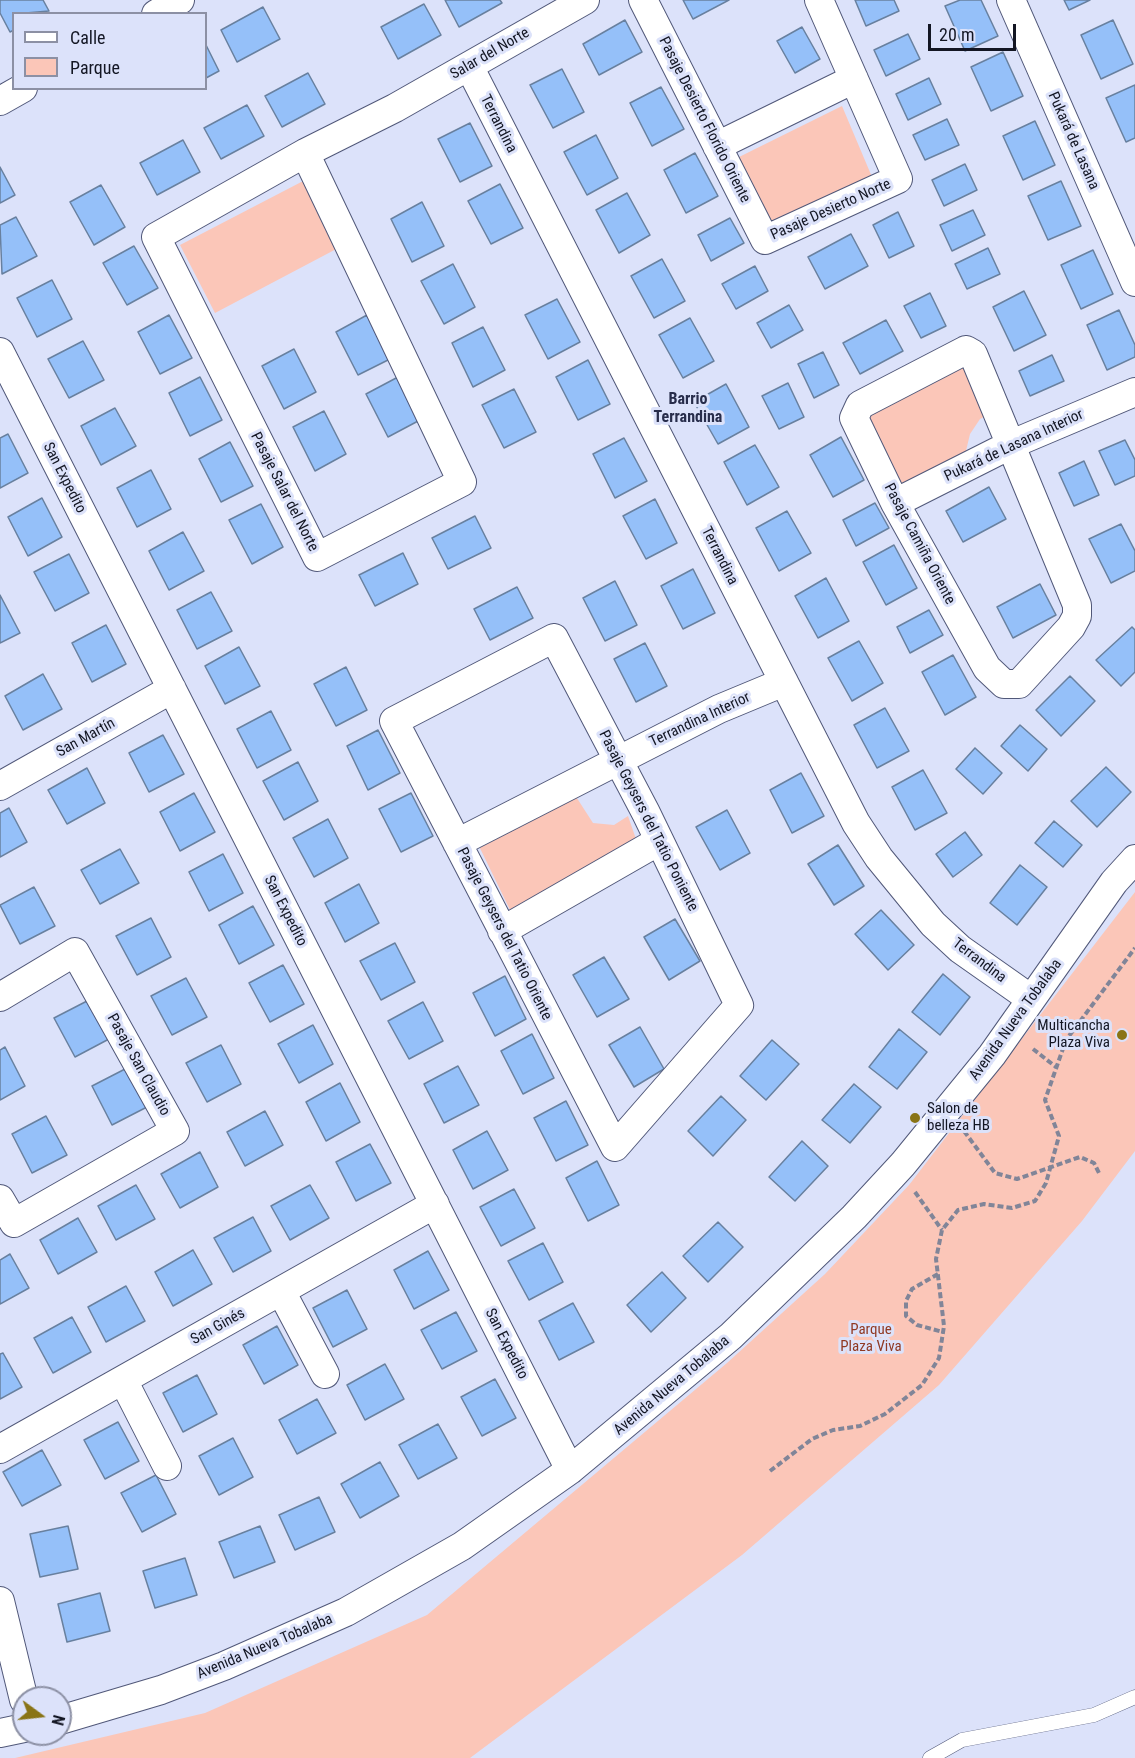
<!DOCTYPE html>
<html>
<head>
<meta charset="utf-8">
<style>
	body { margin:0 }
	#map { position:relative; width:1135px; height:1758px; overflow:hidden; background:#dce2fa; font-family:"Roboto Condensed",sans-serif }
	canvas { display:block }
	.legend { position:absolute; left:12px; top:12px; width:195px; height:78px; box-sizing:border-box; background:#dce2fa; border:2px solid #8c90a4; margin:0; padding:8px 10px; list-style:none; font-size:18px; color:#131623 }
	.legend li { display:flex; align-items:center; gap:12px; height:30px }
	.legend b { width:30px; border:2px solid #8c90a4 }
	.north { position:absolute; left:12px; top:1686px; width:60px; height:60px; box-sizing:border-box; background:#dce2fa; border:2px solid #8c90a4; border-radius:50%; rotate:105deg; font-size:16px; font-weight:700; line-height:24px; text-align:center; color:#131623 }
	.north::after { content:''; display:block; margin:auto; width:21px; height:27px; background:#897416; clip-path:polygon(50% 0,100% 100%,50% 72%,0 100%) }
	.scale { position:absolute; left:928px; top:24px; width:88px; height:27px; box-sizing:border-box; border:3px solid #131623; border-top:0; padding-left:8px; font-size:18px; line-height:21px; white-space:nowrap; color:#131623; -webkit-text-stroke:4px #dce2fa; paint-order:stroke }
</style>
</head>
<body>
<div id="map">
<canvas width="1135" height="1758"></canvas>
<ul class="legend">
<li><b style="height:8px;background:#fff"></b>Calle</li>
<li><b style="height:16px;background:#fbc6b8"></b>Parque</li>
</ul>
<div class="north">N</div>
<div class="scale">20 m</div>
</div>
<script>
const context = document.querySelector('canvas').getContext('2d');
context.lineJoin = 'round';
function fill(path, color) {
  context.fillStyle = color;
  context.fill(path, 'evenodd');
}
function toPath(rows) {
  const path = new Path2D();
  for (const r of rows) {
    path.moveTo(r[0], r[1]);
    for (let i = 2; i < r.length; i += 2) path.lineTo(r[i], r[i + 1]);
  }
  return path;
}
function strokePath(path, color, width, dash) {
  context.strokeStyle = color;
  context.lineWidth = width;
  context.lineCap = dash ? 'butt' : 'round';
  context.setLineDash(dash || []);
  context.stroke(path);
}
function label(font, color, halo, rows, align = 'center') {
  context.font = font + ' "Roboto Condensed",sans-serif';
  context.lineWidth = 6;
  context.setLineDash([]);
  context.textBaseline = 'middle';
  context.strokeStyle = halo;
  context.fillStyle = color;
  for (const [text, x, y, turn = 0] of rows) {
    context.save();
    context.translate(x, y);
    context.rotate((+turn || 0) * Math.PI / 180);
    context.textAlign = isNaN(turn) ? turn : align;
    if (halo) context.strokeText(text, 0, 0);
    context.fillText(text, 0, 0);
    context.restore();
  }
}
const green = toPath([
	[842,106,872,177,772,226,737,158],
	[307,179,342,246,215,313,180,245],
	[965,358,992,413,980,419,970,434,965,455,903,486,864,409],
	[573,792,593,823,614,825,628,816,636,839,511,912,476,840],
	[1135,892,1135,1151,1082,1221,939,1385,742,1555,470,1758,15,1758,205,1713,427,1615,727,1363,825,1274,909,1185]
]);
const building = toPath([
	[0,0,43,0,49,11,14,14,14,30,10,32,0,13,0,0],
	[445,0,500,0,502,3,459,27,445,0],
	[683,0,729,0,693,19,683,0],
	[855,0,894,0,899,11,866,26,855,0],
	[960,0,981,0,998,36,965,51,945,6,960,0],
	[1064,0,1090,0,1069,10,1064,0],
	[424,4,441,35,398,59,381,27,424,4],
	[263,7,280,39,237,62,221,30,263,7],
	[625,20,642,52,599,75,583,44,625,20],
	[1113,20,1133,64,1101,79,1081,35,1113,20],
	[802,27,820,59,795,73,777,41,802,27],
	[908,34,920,59,886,76,874,50,908,34],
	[206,45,219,71,206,78,206,45],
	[1003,52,1023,96,991,111,971,67,1003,52],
	[562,69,584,112,553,128,530,85,562,69],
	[308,73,325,104,282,127,265,96,308,73],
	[929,78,941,104,908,120,896,94,929,78],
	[1135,85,1135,138,1126,142,1106,98,1135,85],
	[661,87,684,129,652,146,630,103,661,87],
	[247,105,264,136,221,159,204,128,247,105],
	[947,119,959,145,925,160,913,135,947,119],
	[1035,121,1055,165,1023,180,1003,136,1035,121],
	[470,123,492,166,460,182,438,139,470,123],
	[596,135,618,178,587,195,564,152,596,135],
	[183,140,200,172,157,195,140,163,183,140],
	[695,153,718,196,686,213,664,170,695,153],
	[965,164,977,190,944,206,932,180,965,164],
	[0,167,15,195,0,203,0,167],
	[1061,181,1081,226,1048,240,1028,196,1061,181],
	[500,184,523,228,491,244,468,201,500,184],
	[101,185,125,227,94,245,70,202,101,185],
	[627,193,650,235,619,253,596,210,627,193],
	[422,202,444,246,412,262,391,219,422,202],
	[973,210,985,235,952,251,940,225,973,210],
	[898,212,914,246,889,258,873,225,898,212],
	[16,217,37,256,2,274,0,225,16,217],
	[730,218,744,243,711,261,698,235,730,218],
	[851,234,868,266,825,289,808,257,851,234],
	[134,246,158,288,127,305,103,263,134,246],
	[988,248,1000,274,967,289,955,264,988,248],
	[1093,250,1113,294,1081,309,1061,265,1093,250],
	[662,259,685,301,654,318,631,276,662,259],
	[453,264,475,307,444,324,421,281,453,264],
	[755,266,768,291,736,309,722,284,755,266],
	[52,280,72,319,37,337,17,298,52,280],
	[1024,291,1046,335,1014,351,993,307,1024,291],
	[930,293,946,326,921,338,904,306,930,293],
	[557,299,580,342,548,359,525,315,557,299],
	[789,305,803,330,771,348,757,323,789,305],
	[1119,310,1135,345,1135,357,1107,370,1087,325,1119,310],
	[169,315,192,358,160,374,138,332,169,315],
	[367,315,390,359,358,375,336,332,367,315],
	[690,318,714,361,683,378,659,335,690,318],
	[886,320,903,351,860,374,843,343,886,320],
	[483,327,505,370,473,387,452,343,483,327],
	[83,341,104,380,69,398,48,359,83,341],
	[294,349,316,392,284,409,262,366,294,349],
	[823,352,839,385,814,398,798,364,823,352],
	[1052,355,1064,381,1030,396,1019,371,1052,355],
	[588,360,610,404,578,420,556,377,588,360],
	[200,377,222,420,190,436,169,393,200,377],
	[398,377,420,420,388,437,366,394,398,377],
	[788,383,804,417,779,429,762,396,788,383],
	[726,384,749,427,718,444,694,402,726,384],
	[514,389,536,432,504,448,482,405,514,389],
	[115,408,136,446,101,465,81,426,115,408],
	[324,411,346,454,315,471,293,427,324,411],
	[8,434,28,473,0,488,0,438,8,434],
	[841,437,864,480,833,497,810,455,841,437],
	[624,438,647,481,615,498,593,454,624,438],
	[1125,440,1135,460,1135,476,1115,485,1099,451,1125,440],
	[230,442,253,486,221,502,199,459,230,442],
	[755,445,779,487,747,505,724,462,755,445],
	[1084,461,1099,495,1074,506,1059,473,1084,461],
	[151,470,171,509,137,527,117,488,151,470],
	[989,487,1006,519,963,542,946,511,989,487],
	[42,498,62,537,28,556,8,517,42,498],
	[655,499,677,543,646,559,623,516,655,499],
	[875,503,889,528,856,546,843,520,875,503],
	[261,504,283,547,252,564,229,520,261,504],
	[787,511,811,553,779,571,756,528,787,511],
	[475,516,491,548,448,569,432,538,475,516],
	[1121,524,1135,551,1135,571,1111,583,1089,539,1121,524],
	[183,532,204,571,169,590,149,551,183,532],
	[894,545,917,588,886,605,863,562,894,545],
	[403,553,418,584,375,606,359,575,403,553],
	[69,554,89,593,55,611,34,572,69,554],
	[693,569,715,613,683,629,661,586,693,569],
	[826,578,849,621,818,638,795,596,826,578],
	[615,581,637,625,605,641,583,598,615,581],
	[1040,584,1056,615,1013,638,997,607,1040,584],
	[517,587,533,618,490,640,474,609,517,587],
	[211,592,232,631,197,649,177,610,211,592],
	[0,595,20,633,0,643,0,595],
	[929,610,943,635,910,653,897,627,929,610],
	[106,625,126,664,92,682,72,643,106,625],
	[1132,627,1135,630,1135,672,1121,686,1096,660,1132,627],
	[859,641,883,683,852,701,828,658,859,641],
	[645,643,667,686,636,702,614,659,645,643],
	[239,647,260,686,225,704,205,666,239,647],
	[953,655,976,697,945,715,922,672,953,655],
	[346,667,367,710,336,726,314,684,346,667],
	[43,674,62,709,23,730,5,696,43,674],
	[1070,676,1095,701,1061,736,1036,710,1070,676],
	[885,708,909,751,877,768,854,725,885,708],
	[271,711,291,750,257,768,237,729,271,711],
	[1020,725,1047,749,1028,771,1001,746,1020,725],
	[378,730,400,773,368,790,347,746,378,730],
	[163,735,184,774,149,792,129,753,163,735],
	[975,748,1002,773,983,794,956,769,975,748],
	[298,762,318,801,284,820,263,781,298,762],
	[1106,767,1131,792,1097,827,1071,801,1106,767],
	[87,768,105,803,67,824,48,790,87,768],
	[923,770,947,813,915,830,892,787,923,770],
	[801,773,824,816,792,833,770,790,801,773],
	[194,793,215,832,180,851,160,812,194,793],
	[411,793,433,836,401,852,379,809,411,793],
	[9,808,27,842,0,857,0,813,9,808],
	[727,810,750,853,720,870,696,827,727,810],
	[328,819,348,858,314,877,293,838,328,819],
	[1054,821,1082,845,1063,867,1035,843,1054,821],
	[965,832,982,855,953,877,936,854,965,832],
	[838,845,864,886,834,905,808,864,838,845],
	[120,849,139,883,100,904,81,870,120,849],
	[223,854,243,893,209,911,189,872,223,854],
	[1020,865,1047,887,1017,925,990,903,1020,865],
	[359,884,379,923,345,942,325,903,359,884],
	[34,887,55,926,20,944,0,905,34,887],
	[253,906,274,945,239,964,219,925,253,906],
	[881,910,914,945,888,970,855,934,881,910],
	[151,918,171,957,137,975,116,936,151,918],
	[675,919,700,961,669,980,644,937,675,919],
	[395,943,415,982,381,1000,360,961,395,943],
	[604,957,629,999,597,1017,573,975,604,957],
	[283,965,304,1004,270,1022,249,983,283,965],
	[943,974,970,997,940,1035,912,1012,943,974],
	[505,976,526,1019,495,1036,473,993,505,976],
	[186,978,207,1017,172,1035,151,996,186,978],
	[89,1000,109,1039,75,1057,54,1018,89,1000],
	[423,1002,443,1041,409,1059,388,1021,423,1002],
	[313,1025,333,1064,299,1083,278,1044,313,1025],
	[640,1027,664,1069,634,1087,609,1045,640,1027],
	[899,1029,927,1052,897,1089,869,1067,899,1029],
	[532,1034,554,1078,523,1094,501,1051,532,1034],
	[772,1040,799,1064,766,1100,740,1076,772,1040],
	[221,1045,241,1084,207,1102,186,1063,221,1045],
	[5,1047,25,1086,0,1100,0,1050,5,1047],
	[458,1066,479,1105,444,1123,424,1084,458,1066],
	[127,1068,147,1107,112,1125,92,1086,127,1068],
	[340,1083,360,1122,326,1141,306,1102,340,1083],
	[854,1084,881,1107,850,1143,822,1120,854,1084],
	[721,1096,746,1120,713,1156,688,1131,721,1096],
	[566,1101,588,1145,556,1161,534,1118,566,1101],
	[265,1111,283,1145,245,1166,227,1132,265,1111],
	[46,1116,67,1155,32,1173,12,1134,46,1116],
	[487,1131,508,1170,473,1189,453,1150,487,1131],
	[802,1141,828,1166,795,1201,769,1177,802,1141],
	[370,1144,391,1183,356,1201,336,1162,370,1144],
	[200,1152,218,1187,180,1208,161,1174,200,1152],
	[597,1161,619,1205,588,1221,566,1178,597,1161],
	[136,1185,155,1219,116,1240,98,1206,136,1185],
	[310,1185,329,1218,290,1240,271,1206,310,1185],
	[514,1189,535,1228,501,1246,480,1207,514,1189],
	[253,1217,271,1251,233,1272,214,1238,253,1217],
	[78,1218,97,1252,58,1274,40,1240,78,1218],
	[718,1222,743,1247,708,1282,683,1256,718,1222],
	[543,1243,563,1282,529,1300,508,1261,543,1243],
	[193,1250,212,1284,173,1306,155,1272,193,1250],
	[428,1251,449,1290,414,1309,394,1270,428,1251],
	[10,1254,29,1288,0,1304,0,1260,10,1254],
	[662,1272,686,1298,651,1332,627,1305,662,1272],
	[126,1286,145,1321,106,1342,88,1307,126,1286],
	[347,1290,367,1329,333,1347,313,1308,347,1290],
	[573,1303,594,1342,559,1360,539,1321,573,1303],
	[456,1312,477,1351,442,1369,421,1330,456,1312],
	[72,1317,91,1352,53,1373,34,1338,72,1317],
	[277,1326,298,1365,264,1384,243,1345,277,1326],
	[3,1353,22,1387,0,1399,0,1354,3,1353],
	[385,1364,404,1399,365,1420,347,1385,385,1364],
	[197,1375,217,1414,183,1432,163,1393,197,1375],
	[495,1379,516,1418,482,1436,461,1397,495,1379],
	[317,1399,336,1433,297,1454,279,1420,317,1399],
	[118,1422,139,1461,105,1479,84,1440,118,1422],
	[438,1424,457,1458,418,1479,399,1445,438,1424],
	[233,1438,253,1477,219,1495,199,1456,233,1438],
	[42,1450,61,1485,22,1506,3,1472,42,1450],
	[380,1462,399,1496,360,1518,341,1484,380,1462],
	[156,1475,176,1514,142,1532,121,1493,156,1475],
	[319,1497,335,1532,295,1550,279,1515,319,1497],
	[68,1526,78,1569,40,1577,30,1534,68,1526],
	[260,1526,275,1562,234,1578,219,1542,260,1526],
	[185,1558,197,1595,155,1608,143,1571,185,1558],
	[100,1593,110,1631,67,1642,58,1604,100,1593]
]);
const path = toPath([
	[1033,1049,1056,1067],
	[964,1131,995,1173,1017,1179,1080,1157,1094,1163,1100,1175],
	[915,1192,942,1230],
	[938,1274,912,1289,906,1301,906,1316,917,1325,943,1332],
	[770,1471,812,1439,833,1430,860,1426,885,1414,922,1385,939,1358,944,1326,936,1259,942,1230,958,1210,984,1204,1012,1208,1035,1201,1046,1183,1059,1136,1045,1100,1066,1040,1135,948]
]);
const service = toPath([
	[930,1758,962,1740,1094,1715,1135,1697]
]);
const minor = toPath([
	[643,0,765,240,898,179,819,0],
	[1011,0,1135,282],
	[156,14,180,0],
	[469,66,856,823,879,858,933,924,960,949,1031,999],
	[0,101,23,88],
	[717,146,854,79],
	[305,153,462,482,317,557,156,237,305,153,395,108,585,0],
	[966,350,973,354,1077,605,1077,616,1071,627,1019,684,1004,684,987,668,895,503,854,418,860,405,966,350],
	[0,352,570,1470],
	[895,503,1012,444,1135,392],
	[554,638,646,813,739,1005,615,1147,394,721,554,638],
	[0,786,172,689],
	[457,843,719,709,784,682],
	[502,931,659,841],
	[0,997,75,952,175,1131,14,1223,0,1199],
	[281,1291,325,1374],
	[123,1380,167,1466],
	[0,1449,435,1204],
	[0,1601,24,1700],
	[60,1720,161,1690,224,1666,346,1612,462,1546,570,1470,731,1336,854,1217,903,1164,992,1055,1114,882,1135,859],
	[0,1733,24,1728]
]);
const markers = [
	[1122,1035,6,"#897416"],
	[915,1118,6,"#897416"]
];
const streetNames = [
	["Salar del Norte",490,54,-30],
	["Pasaje Desierto Florido Oriente",704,120,63],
	["Terrandina",498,124,63],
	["Pukará de Lasana",1073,141,66],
	["Pasaje Desierto Norte",831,210,-24],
	["Pukará de Lasana Interior",1014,446,-25],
	["San Expedito",64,478,63],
	["Pasaje Salar del Norte",284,492,63],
	["Pasaje Camiña Oriente",919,544,62],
	["Terrandina",719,556,63],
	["Terrandina Interior",700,720,-25],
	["San Martín",86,738,-29],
	["Pasaje Geysers del Tatio Poniente",648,821,63],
	["San Expedito",285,911,63],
	["Pasaje Geysers del Tatio Oriente",504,934,63],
	["Terrandina",979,961,37],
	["Avenida Nueva Tobalaba",1016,1020,-54],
	["Pasaje San Claudio",138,1065,61],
	["San Ginés",218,1327,-29],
	["San Expedito",506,1344,63],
	["Avenida Nueva Tobalaba",672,1386,-40],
	["Avenida Nueva Tobalaba",265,1647,-23]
];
const poiNames = [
	["Multicancha",1110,1026],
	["Plaza Viva",1110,1043],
	["Salon de",927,1109,"left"],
	["belleza HB",927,1126,"left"]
];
const parkNames = [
	["Parque",871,1330],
	["Plaza Viva",871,1347]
];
const neighbourhoodNames = [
	["Barrio",688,400],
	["Terrandina",688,418]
];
fill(green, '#fbc6b8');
fill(building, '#95c0f9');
strokePath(building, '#68809f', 1.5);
strokePath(service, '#515879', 15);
strokePath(minor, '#515879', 30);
strokePath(path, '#818598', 4, [6, 3]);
strokePath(service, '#fff', 14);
strokePath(minor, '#fff', 28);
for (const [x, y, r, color] of markers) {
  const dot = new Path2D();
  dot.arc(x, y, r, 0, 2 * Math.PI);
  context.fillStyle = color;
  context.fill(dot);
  strokePath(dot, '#dce2fa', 2);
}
label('15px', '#131623', '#dce2fa', streetNames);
label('15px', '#131623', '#dce2fa', poiNames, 'right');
label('15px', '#903923', '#dce2fa', parkNames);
label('bold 16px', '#282d4b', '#dce2fa', neighbourhoodNames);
</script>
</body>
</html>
